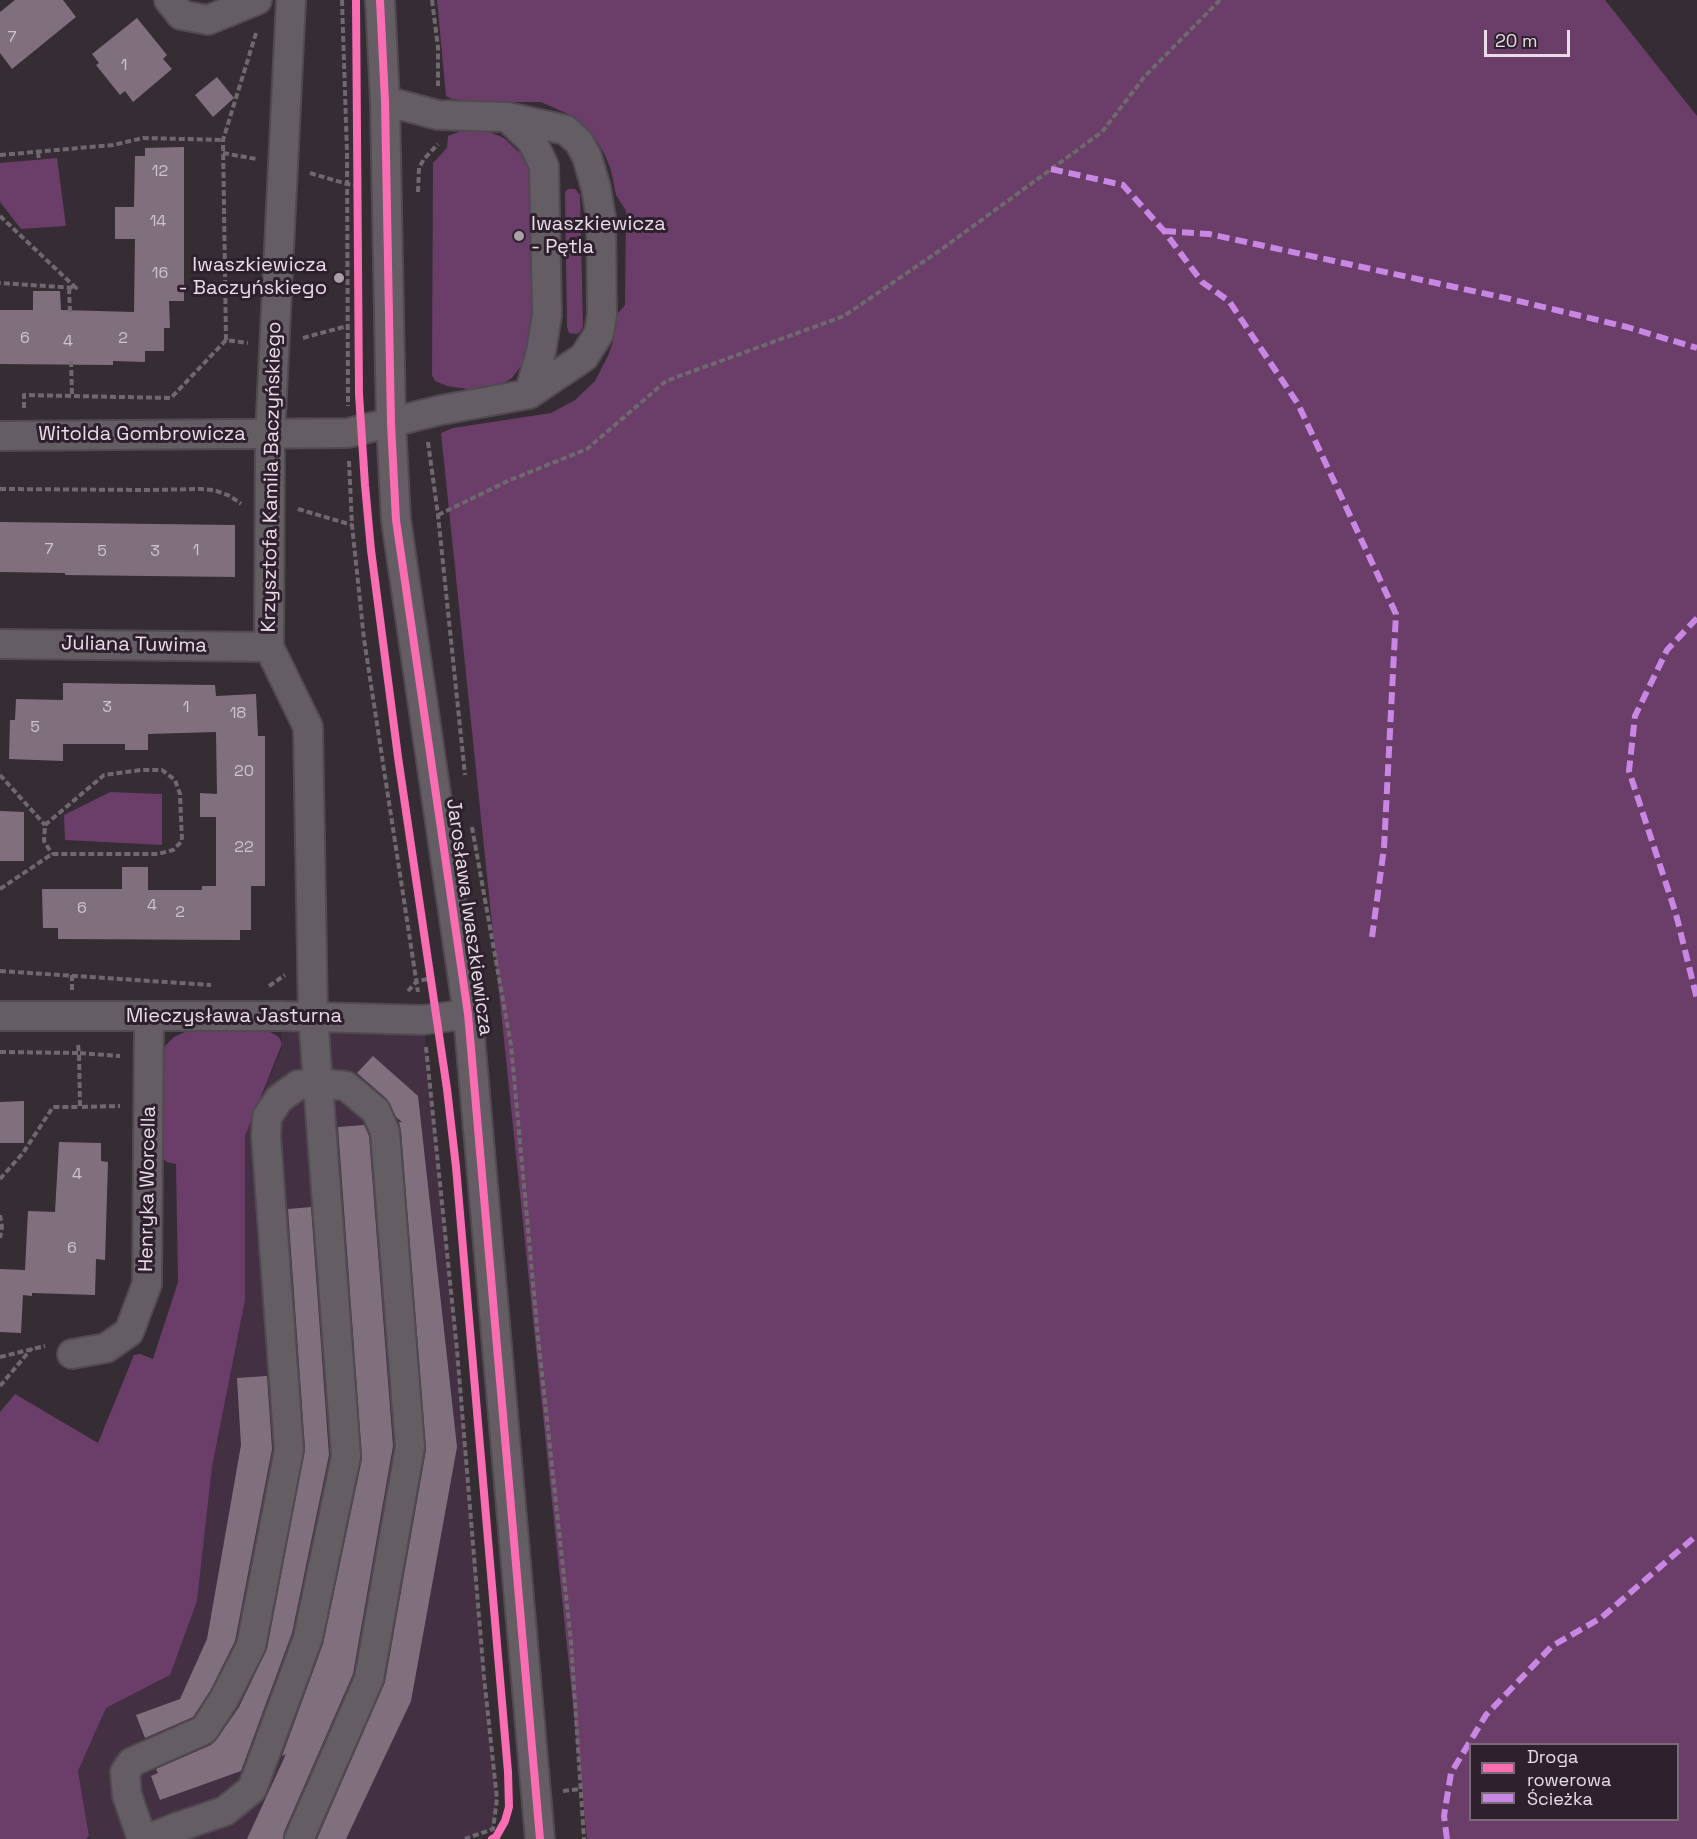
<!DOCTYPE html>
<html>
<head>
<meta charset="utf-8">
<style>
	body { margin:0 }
	#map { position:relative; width:1697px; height:1839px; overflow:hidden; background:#362c34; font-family:"Space Grotesk",sans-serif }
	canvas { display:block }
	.legend { position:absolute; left:1469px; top:1743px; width:210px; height:78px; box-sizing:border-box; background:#2f202e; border:2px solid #796c78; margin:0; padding:8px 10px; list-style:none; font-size:18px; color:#e8dde7 }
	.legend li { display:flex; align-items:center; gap:12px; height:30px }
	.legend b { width:30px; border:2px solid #796c78 }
	.scale { position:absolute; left:1484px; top:30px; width:86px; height:27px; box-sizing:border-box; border:3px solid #e8dde7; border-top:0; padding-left:8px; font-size:18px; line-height:21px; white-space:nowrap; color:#e8dde7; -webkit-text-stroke:4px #2f202e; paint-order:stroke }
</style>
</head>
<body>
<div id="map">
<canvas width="1697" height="1839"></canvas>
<ul class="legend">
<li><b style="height:8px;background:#f96db3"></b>Droga rowerowa</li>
<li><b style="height:8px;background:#c787e3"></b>Ścieżka</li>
</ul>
<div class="scale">20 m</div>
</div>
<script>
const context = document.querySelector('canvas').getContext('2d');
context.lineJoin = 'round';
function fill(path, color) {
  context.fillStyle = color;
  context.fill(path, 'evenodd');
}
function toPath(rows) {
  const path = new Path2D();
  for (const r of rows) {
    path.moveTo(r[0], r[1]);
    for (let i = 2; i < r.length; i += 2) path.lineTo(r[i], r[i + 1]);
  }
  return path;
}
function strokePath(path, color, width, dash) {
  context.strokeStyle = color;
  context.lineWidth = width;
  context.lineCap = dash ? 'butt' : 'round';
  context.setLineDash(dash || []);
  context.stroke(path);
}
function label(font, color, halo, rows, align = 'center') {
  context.font = font + ' "Space Grotesk",sans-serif';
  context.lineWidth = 6;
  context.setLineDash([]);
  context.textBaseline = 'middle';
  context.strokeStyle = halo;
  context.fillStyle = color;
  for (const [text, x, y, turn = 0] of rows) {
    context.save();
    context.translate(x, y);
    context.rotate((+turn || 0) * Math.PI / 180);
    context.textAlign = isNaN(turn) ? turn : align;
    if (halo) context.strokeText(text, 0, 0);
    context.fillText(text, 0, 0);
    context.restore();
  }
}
const built = toPath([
	[280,1016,423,1020,457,1350,484,1677,497,1799,493,1829,465,1839,90,1839,78,1771,106,1708,170,1675,197,1601,212,1467,245,1300,245,1136,282,1048]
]);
const green = toPath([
	[437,0,1605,0,1697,116,1697,1839,587,1839,441,433,453,428,551,413,575,400,595,381,609,354,613,341,614,318,625,305,626,211,616,195,611,170,605,155,596,140,575,117,541,102,484,102,452,99,446,96],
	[1470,1744,1678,1744,1678,1820,1470,1820],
	[466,129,485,130,504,138,521,154,532,174,535,332,527,358,512,378,501,385,474,390,447,386,435,381,432,375,433,163,447,148,448,136],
	[57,158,66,226,21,229,0,202,0,163],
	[568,189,575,189,580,195,583,327,579,333,576,334,569,333,567,327,565,192],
	[110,792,162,794,162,845,65,840,64,815],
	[257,1031,270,1032,279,1037,282,1044,245,1136,245,1300,212,1467,197,1601,170,1675,106,1708,78,1771,89,1836,86,1839,0,1839,0,1412,15,1394,98,1443,134,1355,140,1354,153,1359,178,1282,176,1164,167,1162,160,1156,160,1067,165,1046,174,1037,185,1032]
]);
const building = toPath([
	[15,0,63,0,76,17,12,69,0,53,0,12],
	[137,18,167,55,163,59,172,69,133,102,125,91,120,95,96,65,99,63,92,54],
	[217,77,234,98,213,117,195,95],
	[184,147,184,301,169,301,170,328,164,328,164,351,145,351,145,362,113,361,113,365,0,364,0,310,33,310,33,291,60,291,61,310,134,312,135,239,115,239,115,207,134,207,135,156,145,156,145,148],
	[0,522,235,525,235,577,65,575,65,573,0,572],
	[63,683,215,685,216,696,256,694,258,736,265,736,265,886,251,886,251,930,240,930,240,940,58,939,58,928,43,928,42,889,122,889,122,867,148,867,148,890,202,890,202,886,216,886,216,817,200,817,200,793,217,794,216,732,148,734,148,750,125,750,125,744,63,744,63,761,9,759,10,720,15,720,16,699,63,700],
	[0,811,24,812,24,861,0,861],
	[373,1056,418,1096,457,1447,411,1701,346,1839,317,1839,385,1682,426,1450,401,1131,399,1122,402,1122,396,1117,387,1099,357,1073],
	[24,1101,24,1143,0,1143,0,1102],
	[364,1125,369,1136,393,1446,353,1674,284,1832,283,1839,247,1839,286,1754,282,1756,323,1644,362,1459,338,1127],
	[59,1142,101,1143,101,1161,108,1162,105,1260,96,1259,95,1295,32,1293,32,1296,23,1295,21,1333,0,1332,0,1269,25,1270,28,1211,55,1212],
	[311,1207,329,1455,292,1633,241,1771,160,1800,151,1776,158,1773,156,1769,211,1745,217,1739,239,1707,267,1649,305,1449,288,1209],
	[267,1376,272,1449,235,1641,210,1691,193,1717,145,1738,136,1715,180,1699,207,1639,241,1445,237,1378]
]);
const path = toPath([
	[342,0,347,153,348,406],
	[432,0,438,47,438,86],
	[38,152,39,160],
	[223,153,256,159],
	[0,155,113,145,143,138,223,140],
	[310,173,347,184,360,186],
	[418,192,419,168,424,159,438,144],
	[0,216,76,288,0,283],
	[69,288,70,312],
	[303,338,347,326],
	[226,340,223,140,257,30],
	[71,361,72,396],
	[24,408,24,395,171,398,226,340,248,343],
	[428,442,438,515,465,775],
	[349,461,352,525,364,639,418,992],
	[0,489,149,490,201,489,214,490,230,496,241,504],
	[298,509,352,525],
	[438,515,510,480,587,449,666,381,844,316,939,251,1102,132,1145,76,1220,0],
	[0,775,45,825],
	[472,827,511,1045,538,1337,571,1642,584,1839],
	[0,889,52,854,158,854,173,850,182,841,180,794,175,780,162,770,141,770,104,775,45,825,44,841,52,854],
	[0,971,211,985],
	[72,975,72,990],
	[269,986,285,975],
	[408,991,417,981,434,978],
	[78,1045,79,1053,120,1056],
	[426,1047,457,1350,484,1677,497,1799,493,1829,465,1839],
	[0,1052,79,1053,80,1107,120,1106],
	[0,1179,23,1153,53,1107,80,1107],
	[0,1215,2,1227,0,1238],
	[0,1357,45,1346],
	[0,1386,32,1348],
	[563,1791,580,1789]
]);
const minor = toPath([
	[169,0,181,15,208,20,257,0],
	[380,0,385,101,391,423,396,520,468,1014,540,1839],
	[507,117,566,130,579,142,587,157,596,188,601,218,602,315,599,333,584,357,529,394],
	[0,436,348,433,441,410,529,394,541,352,547,315,544,166,536,149,531,140,507,117,438,115,385,101],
	[0,644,269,647],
	[0,1016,280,1016,423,1020,468,1014],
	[72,1354,106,1348,129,1332,147,1284,149,1017],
	[142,1839,127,1795,125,1772,132,1762,204,1730,224,1699,251,1646,289,1450,266,1136,267,1117,279,1099,298,1085,318,1083,346,1086,376,1111,385,1132,410,1447,369,1679,299,1839],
	[149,1839,175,1828,225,1811,252,1789,308,1638,346,1456,313,1017,308,727,269,647,270,435,291,0]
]);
const quiet = toPath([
	[1051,169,1123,185,1164,231,1202,282,1229,301,1298,404,1396,614,1384,848,1372,937],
	[1164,231,1209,234,1510,299,1627,327,1697,348],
	[1697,618,1667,650,1635,716,1629,771,1676,914,1697,999],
	[1447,1839,1444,1816,1451,1773,1486,1715,1552,1646,1601,1618,1697,1535]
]);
const cycleway = toPath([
	[356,0,359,394,365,485,371,550,398,757,447,1089,456,1167,508,1772,509,1807,505,1821,496,1837,492,1839],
	[380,0,385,101,391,423,396,520,468,1014,540,1839]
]);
const markers = [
	[519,236,6,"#aa9fa8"],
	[339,278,6,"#aa9fa8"]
];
const numberNames = [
	["7",12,38],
	["1",124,66],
	["12",160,172],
	["14",158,222],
	["16",160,274],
	["6",25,339],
	["2",123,339],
	["4",68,342],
	["7",49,550],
	["1",196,551],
	["5",102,552],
	["3",155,552],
	["3",107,708],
	["1",186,708],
	["18",238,714],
	["5",35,728],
	["20",244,772],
	["22",244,848],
	["4",152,906],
	["6",82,909],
	["2",180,913],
	["4",77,1175],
	["6",72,1249]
];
const poiNames = [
	["Iwaszkiewicza",531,225],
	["- Pętla",531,248],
	["Iwaszkiewicza",327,266,"right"],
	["- Baczyńskiego",327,289,"right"]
];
const streetNames = [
	["Witolda Gombrowicza",142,435],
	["Krzysztofa Kamila Baczyńskiego",272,477,-89],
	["Juliana Tuwima",134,645,1],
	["Jarosława Iwaszkiewicza",469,917,82],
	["Mieczysława Jasturna",234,1017],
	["Henryka Worcella",148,1189,-89]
];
fill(built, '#443043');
fill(green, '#6b3d69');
fill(building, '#80707e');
strokePath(minor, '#514a50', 32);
strokePath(path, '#6f686e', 4, [6, 3]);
strokePath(minor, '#645d64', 28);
strokePath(quiet, '#c787e3', 6, [12, 6]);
strokePath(cycleway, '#f96db3', 8);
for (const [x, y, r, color] of markers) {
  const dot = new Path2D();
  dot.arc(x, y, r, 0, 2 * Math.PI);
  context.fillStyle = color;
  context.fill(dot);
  strokePath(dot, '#2f202e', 2);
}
label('16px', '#cec2cd', null, numberNames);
label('20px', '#e8dde7', '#2f202e', poiNames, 'left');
label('20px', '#e8dde7', '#2f202e', streetNames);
</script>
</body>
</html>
